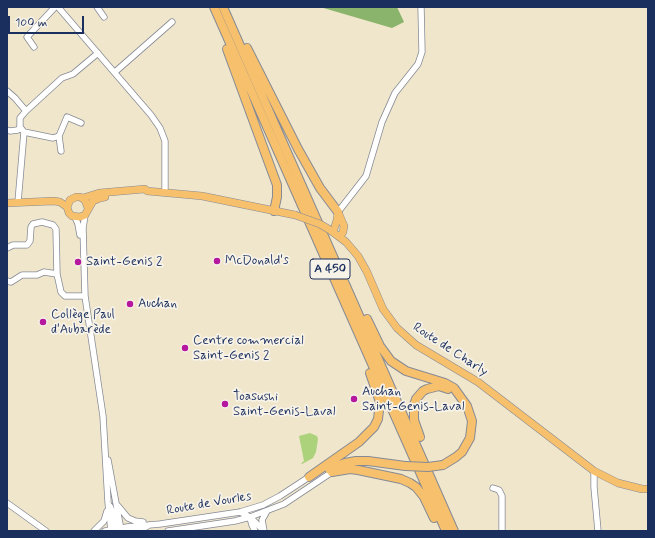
<!DOCTYPE html>
<html>
<head>
<meta charset="utf-8">
<style>
	body { margin:0 }
	#map { position:relative; width:655px; height:538px; overflow:hidden; background:#f0e6cc; font-family:Mynerve,sans-serif }
	canvas { display:block }
	.frame { position:absolute; inset:0; border:8px solid #1b2f5e; pointer-events:none }
	.scale { position:absolute; left:8px; top:16px; width:76px; height:18px; box-sizing:border-box; border:2px solid #1b2f5e; border-top:0; padding-left:5px; font-size:12px; line-height:14px; white-space:nowrap; color:#1b2f5e; -webkit-text-stroke:3px #f7f3e8; paint-order:stroke }
</style>
</head>
<body>
<div id="map">
<canvas width="655" height="538"></canvas>
<div class="frame"></div>
<div class="scale">100 m</div>
</div>
<script>
const context = document.querySelector('canvas').getContext('2d');
context.lineJoin = 'round';
function fill(path, color) {
  context.fillStyle = color;
  context.fill(path, 'evenodd');
}
function toPath(rows) {
  const path = new Path2D();
  for (const r of rows) {
    path.moveTo(r[0], r[1]);
    for (let i = 2; i < r.length; i += 2) path.lineTo(r[i], r[i + 1]);
  }
  return path;
}
function strokePath(path, color, width, dash) {
  context.strokeStyle = color;
  context.lineWidth = width;
  context.lineCap = dash ? 'butt' : 'round';
  context.setLineDash(dash || []);
  context.stroke(path);
}
function label(font, color, halo, rows, align = 'center') {
  context.font = font + ' Mynerve,sans-serif';
  context.lineWidth = 3.5;
  context.setLineDash([]);
  context.textBaseline = 'middle';
  context.strokeStyle = halo;
  context.fillStyle = color;
  for (const [text, x, y, turn = 0] of rows) {
    context.save();
    context.translate(x, y);
    context.rotate((+turn || 0) * Math.PI / 180);
    context.textAlign = isNaN(turn) ? turn : align;
    if (halo) context.strokeText(text, 0, 0);
    context.fillText(text, 0, 0);
    context.restore();
  }
}
const green = toPath([
	[310,433,317,436,318,439,316,452,313,458,302,464,301,463,304,461,299,436]
]);
const forest = toPath([
	[320,7,397,7,404,22,392,28]
]);
const minor = toPath([
	[58,7,151,115,160,128,165,141,165,192],
	[97,7,104,17],
	[34,47,27,37,55,7],
	[115,72,172,22],
	[7,91,15,98,26,111],
	[7,130,10,131,18,130,20,127],
	[24,132,53,138,59,136],
	[61,151,59,136,67,117,81,123],
	[18,202,24,132,20,127,20,118,26,111,62,78,73,74,98,53],
	[338,212,366,176,382,122,395,93,418,64,422,52,421,7],
	[85,215,83,228,85,296,103,416,108,502,111,531],
	[75,217,78,224,80,235],
	[7,248,13,245,27,245,30,241,31,227,33,224,42,222,53,225,56,229,57,274,61,292,65,296,85,296],
	[7,281,11,282,22,275,37,275,44,272,57,274],
	[108,460,121,530],
	[594,471,594,487,598,531],
	[493,488,499,490,502,496,502,531],
	[7,503,46,531],
	[110,506,113,513,116,531],
	[118,506,128,518,135,521,143,522],
	[240,512,250,517,264,531],
	[250,518,252,525,255,531],
	[94,531,104,521,107,511],
	[105,531,127,527,160,524,240,512,263,505,280,496,309,477],
	[128,531,142,529,149,525],
	[168,531,235,521,250,517,284,504,332,472],
	[264,531,262,520,267,511]
]);
const major = toPath([
	[83,198,99,193,145,189,147,191,202,196,295,215],
	[7,203,54,201,60,202,67,207],
	[88,208,85,200,80,197,76,197,70,200,67,207,69,213,72,216,80,217,85,215,93,201,100,198,105,197],
	[338,212,344,226,343,232,340,237],
	[330,230,346,242,358,256,367,272,383,309,397,328,416,345,478,382,594,471,618,483,642,489,648,489],
	[333,232,337,220,338,212]
]);
const highway = toPath([
	[214,7,446,531],
	[223,7,454,531],
	[247,48,298,149,320,188,338,212],
	[227,49,277,185,277,197,274,211],
	[367,319,380,346,391,361,406,371,445,383,454,388,467,406,472,421,470,438,462,452,456,457,443,465],
	[420,437,414,420,414,405,416,399,423,391,427,389,439,386,448,389],
	[329,469,345,463,356,461,368,461,405,466],
	[332,472,350,469,358,470,401,479,410,483,416,487,424,497,434,518],
	[309,477,359,442,374,427,378,419,380,402,370,373]
]);
const majorBridge = toPath([
	[295,215,320,224,330,230]
]);
const highwayBridge = toPath([
	[405,466,428,467,443,465]
]);
const markers = [
	[217,261,4,"#b5179e"],
	[78,262,4,"#b5179e"],
	[130,304,4,"#b5179e"],
	[43,322,4,"#b5179e"],
	[185,348,4,"#b5179e"],
	[354,399,4,"#b5179e"],
	[225,404,4,"#b5179e"]
];
const shields = [
	[330,269,40]
];
const shieldNames = [
	["A 450",330,269]
];
const poiNames = [
	["McDonald's",225,261],
	["Saint-Genis 2",86,262],
	["Auchan",138,304],
	["Collège Paul",51,315],
	["d'Aubarède",51,330],
	["Centre commercial",193,341],
	["Saint-Genis 2",193,356],
	["Auchan",362,392],
	["Saint-Genis-Laval",362,407],
	["Toasushi",233,397],
	["Saint-Genis-Laval",233,412]
];
const streetNames = [
	["Route de Charly",450,350,33],
	["Route de Vourles",209,504,-10]
];
fill(green, '#add27c');
fill(forest, '#8ab46c');
strokePath(minor, '#868a95', 7);
strokePath(major, '#868a95', 8);
strokePath(highway, '#868a95', 10);
strokePath(minor, '#fff', 5.5);
strokePath(major, '#f7c06c', 7);
strokePath(highway, '#f7c06c', 8);
strokePath(majorBridge, '#868a95', 8, []);
strokePath(highwayBridge, '#868a95', 10, []);
strokePath(majorBridge, '#f7c06c', 7);
strokePath(highwayBridge, '#f7c06c', 8);
for (const [x, y, r, color] of markers) {
  const dot = new Path2D();
  dot.arc(x, y, r, 0, 2 * Math.PI);
  context.fillStyle = color;
  context.fill(dot);
  strokePath(dot, '#f7f3e8', 1.5);
}
for (const [x, y, w] of shields) {
  const box = new Path2D();
  box.roundRect(x - w / 2, y - 10, w, 20, 3);
  context.fillStyle = '#f7f3e8';
  context.fill(box);
  strokePath(box, '#1b2f5e', 1);
}
label('bold 12px', '#1b2f5e', null, shieldNames);
label('13px', '#1b2f5e', '#f7f3e8', poiNames, 'left');
label('13px', '#1b2f5e', '#f7f3e8', streetNames);
</script>
</body>
</html>
